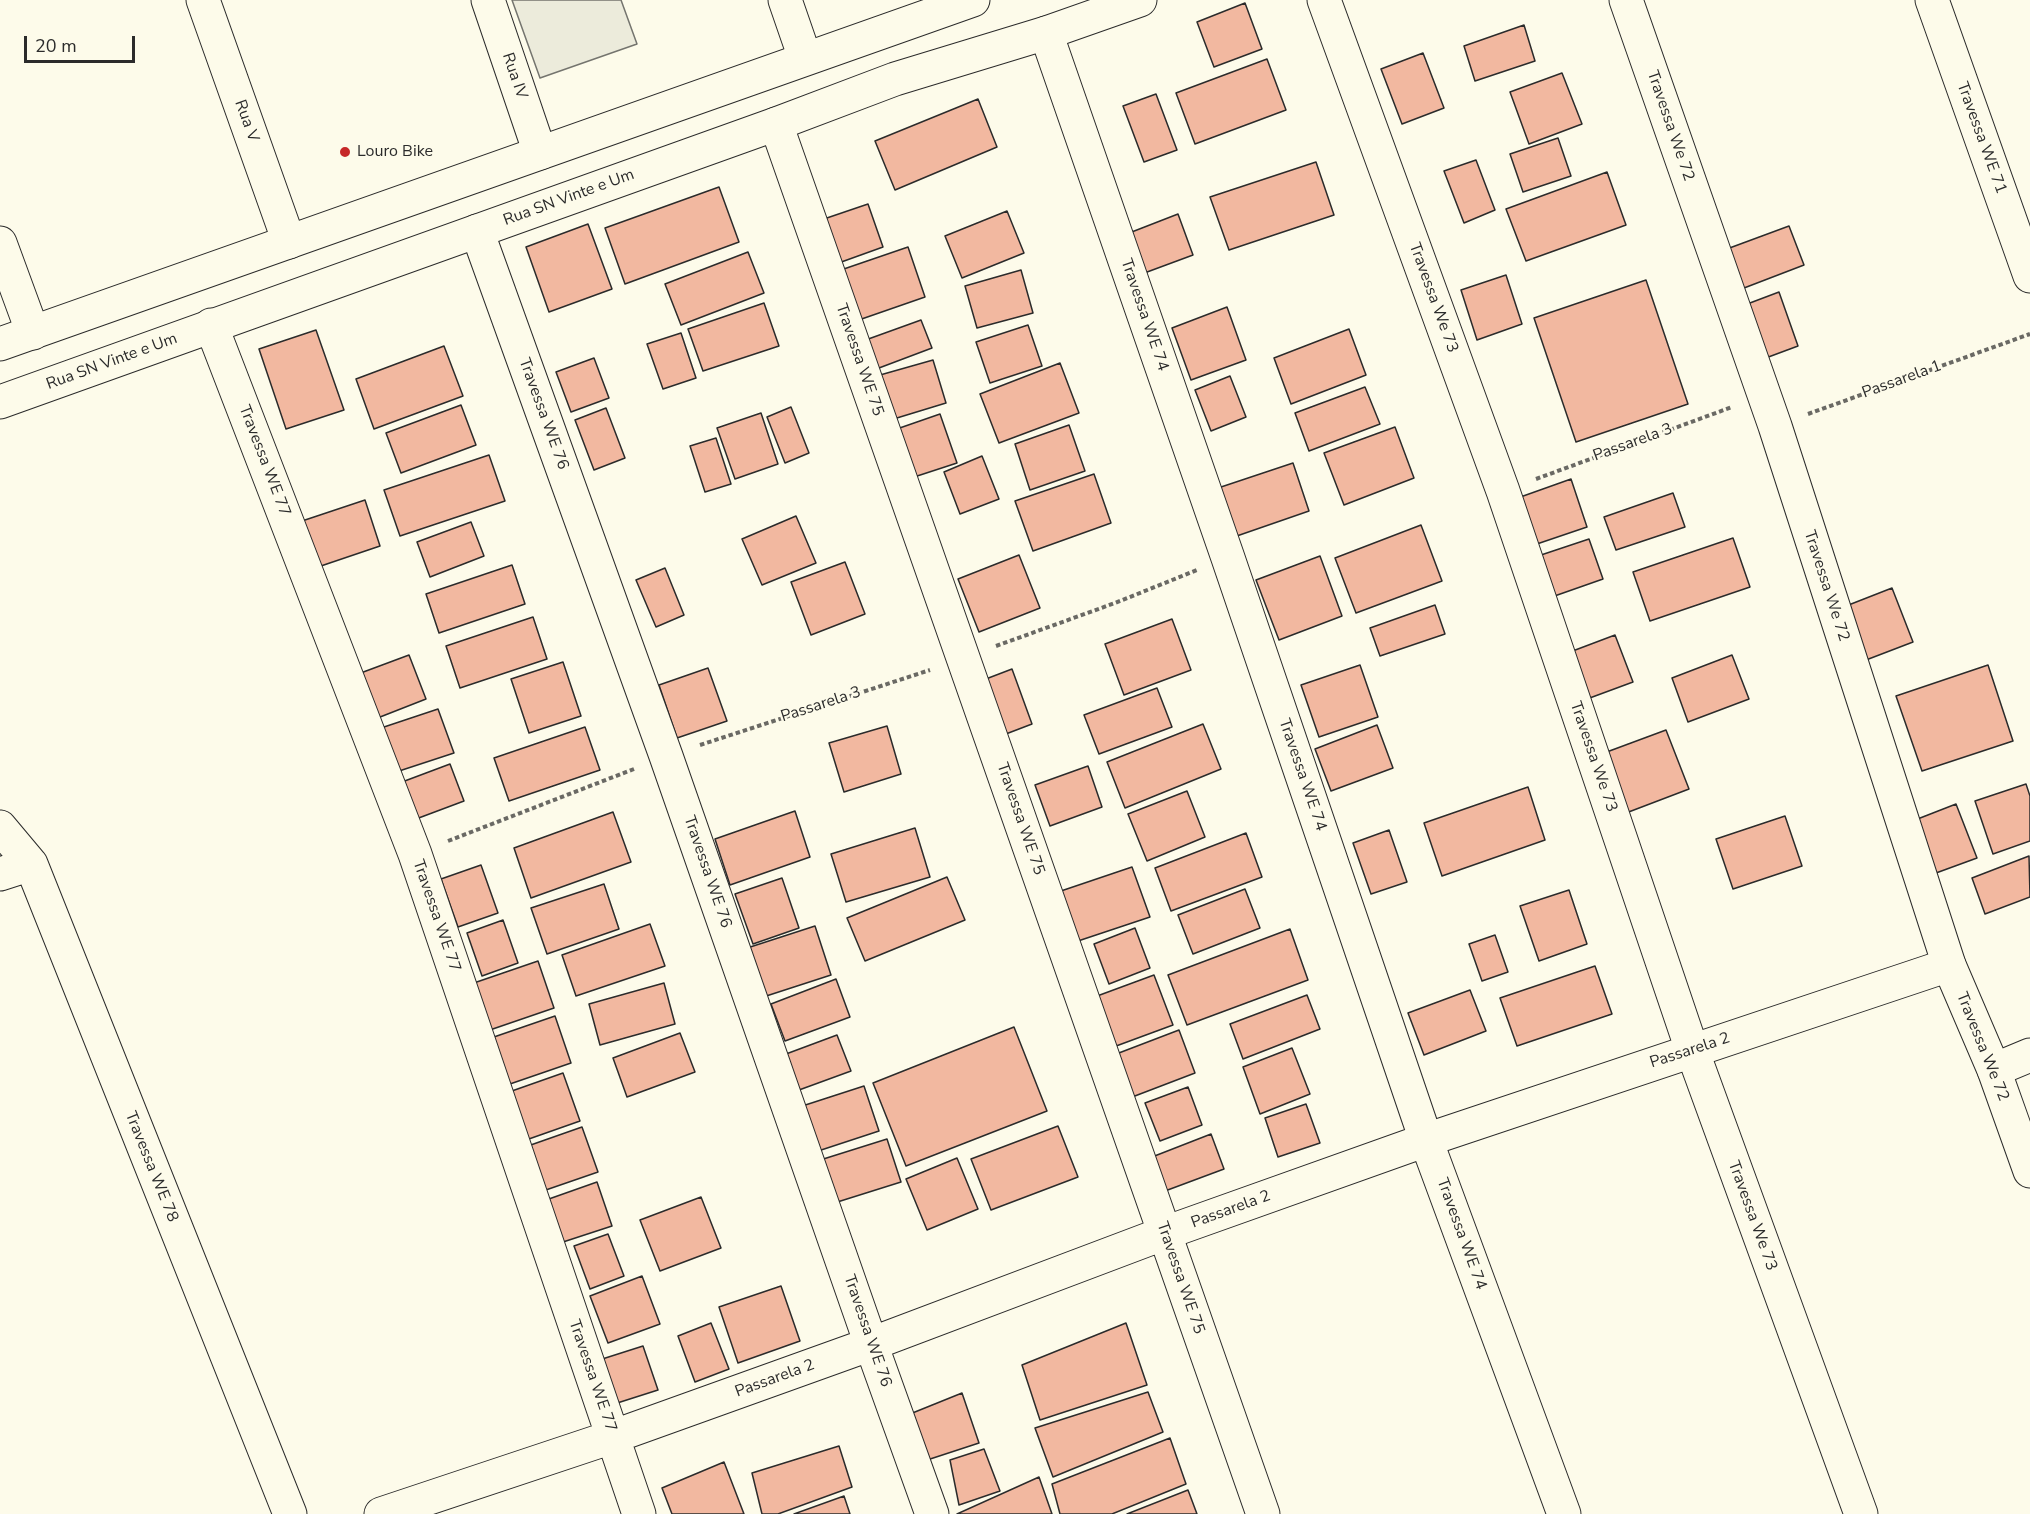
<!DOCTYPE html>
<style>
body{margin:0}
#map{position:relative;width:2030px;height:1514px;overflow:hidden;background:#fdfbea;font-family:"Nunito Sans",sans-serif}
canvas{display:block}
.scale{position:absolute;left:24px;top:36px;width:111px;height:27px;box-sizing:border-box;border:3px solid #2b2b2b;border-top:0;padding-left:8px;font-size:18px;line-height:21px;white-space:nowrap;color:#2b2b2b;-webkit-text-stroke:4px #fdfbea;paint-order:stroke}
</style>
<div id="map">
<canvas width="2030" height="1514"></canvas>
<div class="scale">20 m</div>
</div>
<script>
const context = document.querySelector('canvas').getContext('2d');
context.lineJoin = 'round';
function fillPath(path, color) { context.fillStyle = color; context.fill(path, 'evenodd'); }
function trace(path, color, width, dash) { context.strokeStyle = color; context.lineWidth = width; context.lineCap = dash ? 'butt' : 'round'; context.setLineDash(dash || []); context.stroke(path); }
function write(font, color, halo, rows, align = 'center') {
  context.font = font + ' "Nunito Sans",sans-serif'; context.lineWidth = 4.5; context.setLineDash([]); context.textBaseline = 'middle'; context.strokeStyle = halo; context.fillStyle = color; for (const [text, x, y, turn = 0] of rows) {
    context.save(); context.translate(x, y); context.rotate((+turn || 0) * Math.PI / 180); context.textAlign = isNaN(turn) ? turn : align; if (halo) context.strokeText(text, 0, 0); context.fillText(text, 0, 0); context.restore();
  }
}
const green = new Path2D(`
 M512,0H621L637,44L540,78Z`);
fillPath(green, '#ecebdb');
trace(green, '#74746e', 1.5);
const building = new Path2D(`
 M1245,3L1262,49L1214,67L1197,22Z
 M1524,25L1535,61L1475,81L1464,46Z
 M1423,53L1444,108L1402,124L1381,69Z
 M1267,59L1286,110L1195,144L1176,93Z
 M1562,73L1582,124L1529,144L1510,92Z
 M1156,94L1177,150L1144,162L1123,106Z
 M978,99L997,147L895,190L875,141Z
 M1558,138L1571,176L1523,192L1510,154Z
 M1476,160L1495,210L1464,223L1444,171Z
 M1316,162L1334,215L1229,250L1210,197Z
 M1607,172L1626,225L1526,261L1506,209Z
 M719,187L739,242L625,284L605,228Z
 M868,204L883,247L833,265L818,221Z
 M1007,211L1024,253L962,278L945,236Z
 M1178,214L1193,255L1139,275L1124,235Z
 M588,224L612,289L549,312L526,247Z
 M1789,226L1804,265L1731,293L1716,253Z
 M908,247L925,297L853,322L835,272Z
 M748,252L764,293L681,325L665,284Z
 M1021,270L1033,313L977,328L965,286Z
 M1506,275L1522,324L1477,340L1461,290Z
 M1646,280L1688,404L1576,442L1534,318Z
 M1779,292L1798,346L1755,362L1734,309Z
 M764,303L779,346L703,371L688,329Z
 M1227,307L1246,360L1191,380L1172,328Z
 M921,320L932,348L871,371L860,342Z
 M1028,325L1042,366L990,383L976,342Z
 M1349,329L1366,375L1291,404L1274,358Z
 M316,330L344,410L286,429L259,349Z
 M681,333L696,378L663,389L647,344Z
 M444,346L463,396L374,429L356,379Z
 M594,358L609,398L571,412L556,372Z
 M933,360L946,403L887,421L873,377Z
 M1060,363L1079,413L999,443L980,394Z
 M1230,376L1246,417L1211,431L1195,390Z
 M1365,387L1380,424L1309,451L1295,413Z
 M461,405L476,445L401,473L386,433Z
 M791,407L809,453L785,463L767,417Z
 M606,408L625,458L594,470L575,420Z
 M761,413L778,464L735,479L717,428Z
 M940,414L957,463L908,479L891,431Z
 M1069,425L1085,471L1030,490L1015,444Z
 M1395,427L1414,478L1344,505L1324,453Z
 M716,438L731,484L705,492L690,446Z
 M489,455L505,501L400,536L384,490Z
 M982,456L999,499L960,514L944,472Z
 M1293,463L1309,511L1231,538L1215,489Z
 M1094,474L1111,523L1033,551L1015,501Z
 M1571,479L1587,527L1528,547L1512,500Z
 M1673,493L1685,527L1616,550L1604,517Z
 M365,500L380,546L312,569L296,523Z
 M796,516L816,563L762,585L742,539Z
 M471,522L484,556L430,577L417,542Z
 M1421,525L1442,581L1356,613L1335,558Z
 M1733,538L1750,587L1650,621L1633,572Z
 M1589,539L1603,579L1546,599L1532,558Z
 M1019,555L1040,608L979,632L958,579Z
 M1320,556L1342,616L1279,640L1256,580Z
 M845,562L865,614L811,635L791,582Z
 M512,565L525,604L439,633L426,594Z
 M665,568L684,615L656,627L636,580Z
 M1892,588L1913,642L1866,660L1846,606Z
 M1435,605L1445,634L1380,656L1370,628Z
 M533,617L547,659L460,688L446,646Z
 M1172,619L1191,670L1124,695L1105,644Z
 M1615,635L1633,682L1587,699L1570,652Z
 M409,655L426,699L375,719L358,674Z
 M1732,655L1749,699L1688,722L1672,678Z
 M563,662L581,716L529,733L511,679Z
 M1360,665L1378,717L1319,737L1301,685Z
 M1988,665L2013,741L1922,771L1896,696Z
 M708,668L727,721L677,738L659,685Z
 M1012,669L1032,724L998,737L978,682Z
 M1157,688L1172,727L1099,754L1084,715Z
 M438,709L454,753L393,773L378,729Z
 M1203,724L1221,769L1125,808L1107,762Z
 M1377,725L1393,768L1331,791L1315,749Z
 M887,726L901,774L844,792L829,743Z
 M585,727L600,770L509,801L494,758Z
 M1666,730L1689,789L1626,813L1604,753Z
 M450,764L464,801L416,819L402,782Z
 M1088,766L1102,807L1050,826L1035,785Z
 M2026,784L2030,796V841L1993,854L1975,801Z
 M1528,787L1545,840L1442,876L1424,823Z
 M1187,791L1205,837L1147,861L1128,814Z
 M1956,804L1977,858L1936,873L1915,820Z
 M795,811L810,857L730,885L715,839Z
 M613,812L631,862L531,898L514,848Z
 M1785,816L1802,866L1733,889L1716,839Z
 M915,828L930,877L846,902L831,854Z
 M1389,830L1407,882L1371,894L1353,843Z
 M1246,833L1262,877L1171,911L1155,868Z
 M2029,856L2030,897L1985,914L1972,878Z
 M481,865L498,913L458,927L441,879Z
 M1132,867L1150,917L1072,943L1055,893Z
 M947,877L965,920L865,961L847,918Z
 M782,878L799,928L753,944L735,894Z
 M604,884L619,929L547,954L531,908Z
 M1245,889L1260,928L1193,954L1178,915Z
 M1569,890L1587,944L1539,961L1520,906Z
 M503,920L518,963L482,976L467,933Z
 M650,924L665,966L576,996L562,955Z
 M815,926L831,975L757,999L741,950Z
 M1135,928L1150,968L1109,984L1094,944Z
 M1290,929L1308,980L1187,1025L1168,975Z
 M1495,935L1508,972L1482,981L1469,944Z
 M538,961L554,1008L484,1032L468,985Z
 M1595,966L1612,1014L1517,1046L1500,998Z
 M1154,975L1173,1025L1108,1049L1089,999Z
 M836,979L850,1017L785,1041L771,1004Z
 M664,983L675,1024L600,1045L589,1004Z
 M1470,990L1486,1031L1424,1055L1408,1013Z
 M1307,995L1320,1029L1243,1059L1230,1024Z
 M555,1016L571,1063L507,1085L491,1038Z
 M1014,1027L1047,1111L906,1166L873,1083Z
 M1179,1030L1195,1073L1127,1099L1111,1056Z
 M680,1033L695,1072L627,1097L613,1058Z
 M837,1035L851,1071L799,1090L786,1054Z
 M1292,1048L1310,1094L1260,1114L1243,1067Z
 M563,1073L580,1121L526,1140L509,1092Z
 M864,1086L879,1131L809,1154L793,1109Z
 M1188,1087L1202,1125L1160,1141L1145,1103Z
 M1306,1104L1320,1143L1278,1157L1265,1118Z
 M1058,1126L1078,1177L991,1210L971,1159Z
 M582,1127L598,1172L540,1192L525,1147Z
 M1211,1134L1224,1169L1165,1191L1152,1157Z
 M887,1139L901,1182L831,1204L817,1161Z
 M957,1158L978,1209L927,1230L906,1179Z
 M597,1182L612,1226L560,1243L546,1200Z
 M701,1197L721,1248L660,1271L640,1220Z
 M608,1234L624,1276L590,1289L574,1246Z
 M642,1276L660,1324L608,1343L590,1296Z
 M781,1286L800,1341L738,1363L719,1307Z
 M711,1323L729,1369L695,1382L678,1336Z
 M1126,1323L1147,1385L1040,1420L1022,1365Z
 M643,1346L658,1390L611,1405L596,1361Z
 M1148,1392L1163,1432L1053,1477L1035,1428Z
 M962,1393L979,1443L921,1462L905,1416Z
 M1170,1438L1186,1484L1112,1514H1060L1052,1484Z
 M839,1446L852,1487L778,1514H762L752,1473Z
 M984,1449L1000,1491L959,1505L950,1460Z
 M724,1462L744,1514H672L662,1488Z
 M1039,1477L1052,1514H957Z
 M1188,1490L1197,1514H1127Z
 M844,1496L850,1514H794Z`);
fillPath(building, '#f2b8a0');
trace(building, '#2b2b2b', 1.5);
const minor = new Path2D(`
 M203,0L289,242
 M488,0L540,153
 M785,0L805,58
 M1324,0L1503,491L1692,1050L1861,1514
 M1932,0L2030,276
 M1046,33L1228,558L1426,1140L1564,1514
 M776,124L1263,1514
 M477,231L666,756L871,1344L932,1514
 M0,243L33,333
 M211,325L415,854L639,1514
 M0,827L31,864L290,1514
 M0,874L31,864
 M1994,1070L2030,1055
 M381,1514L612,1437L871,1344L1165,1233L1426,1140L1949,965`);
const major = new Path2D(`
 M1626,0L1775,426L1949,965L1994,1070L2030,1171
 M0,344L973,0
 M0,402L776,124L895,79L1046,33L1140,0`);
trace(minor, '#2b2b2b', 35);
trace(major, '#2b2b2b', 35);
trace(new Path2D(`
 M1808,414L2030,334
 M1536,479L1732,407
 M996,646L1115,603L1197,570
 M700,745L930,670
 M448,841L634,769`), '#6a6964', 4, [4.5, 3]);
trace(minor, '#fdfbea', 33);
trace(major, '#fdfbea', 33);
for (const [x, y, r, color] of [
 [345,152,6,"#c62828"]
]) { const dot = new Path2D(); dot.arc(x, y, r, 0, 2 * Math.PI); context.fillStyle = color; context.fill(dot); trace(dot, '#fdfbea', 2); }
write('16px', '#2b2b2b', '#fdfbea', [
 ["Rua IV",514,76,71],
 ["Rua V",246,121,70],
 ["Travessa We 72",1670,126,71],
 ["Travessa WE 71",1981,138,70],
 ["Rua SN Vinte e Um",569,198,-20],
 ["Travessa We 73",1433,298,70],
 ["Travessa WE 74",1144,315,71],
 ["Travessa WE 75",859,360,71],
 ["Rua SN Vinte e Um",112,362,-20],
 ["Passarela 1",1902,380,-20],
 ["Travessa WE 76",543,414,70],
 ["Passarela 3",1633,443,-20],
 ["Travessa WE 77",264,461,69],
 ["Travessa We 72",1826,586,72],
 ["Passarela 3",821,705,-18],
 ["Travessa We 73",1593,757,71],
 ["Travessa WE 74",1302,775,71],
 ["Travessa WE 75",1020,819,71],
 ["Travessa WE 76",707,872,71],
 ["Travessa WE 77",436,916,71],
 ["Travessa We 72",1982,1047,68],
 ["Passarela 2",1690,1051,-18],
 ["Travessa WE 78",151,1167,68],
 ["Passarela 2",1231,1210,-20],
 ["Travessa We 73",1752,1216,70],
 ["Travessa WE 74",1461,1234,70],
 ["Travessa WE 75",1180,1278,71],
 ["Travessa WE 76",867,1331,71],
 ["Travessa WE 77",592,1376,71],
 ["Passarela 2",775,1379,-20]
]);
write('16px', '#2b2b2b', '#fdfbea', [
 ["Louro Bike",357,152]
], 'left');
</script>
